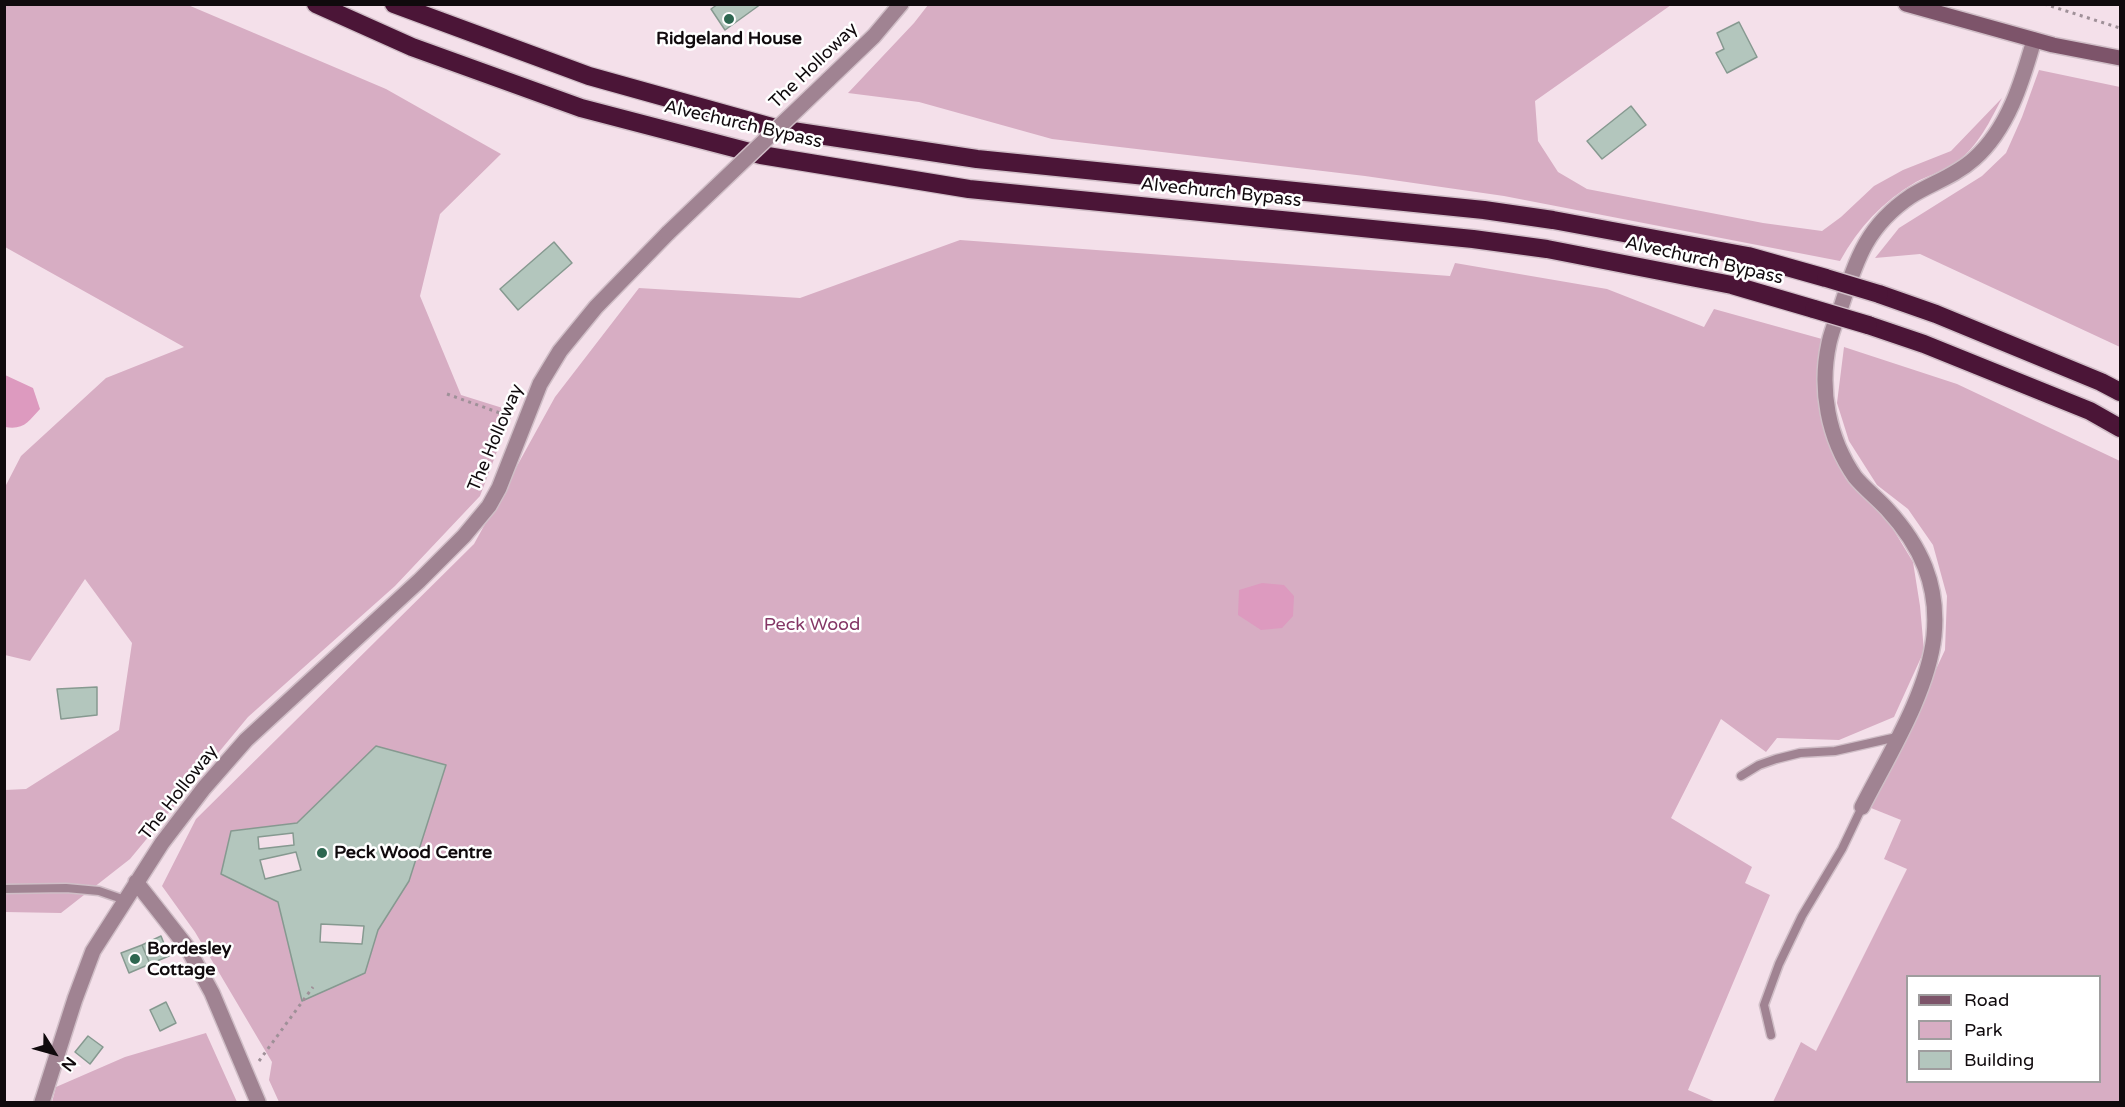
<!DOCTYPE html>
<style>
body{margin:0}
#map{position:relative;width:2125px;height:1107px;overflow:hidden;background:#f4e0ea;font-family:"Varela Round",sans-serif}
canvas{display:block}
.frame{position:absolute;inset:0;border:6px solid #100a0d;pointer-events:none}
.legend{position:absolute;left:1906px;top:975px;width:195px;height:108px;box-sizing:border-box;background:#fff;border:2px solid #9f9d9e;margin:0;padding:8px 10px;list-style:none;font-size:18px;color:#100a0d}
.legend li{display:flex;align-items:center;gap:12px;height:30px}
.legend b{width:30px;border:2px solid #9f9d9e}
.north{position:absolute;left:24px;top:1023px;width:60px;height:60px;-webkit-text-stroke:4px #fff;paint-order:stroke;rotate:127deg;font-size:16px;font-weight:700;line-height:24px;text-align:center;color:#100a0d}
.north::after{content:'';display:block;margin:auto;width:21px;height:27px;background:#100a0d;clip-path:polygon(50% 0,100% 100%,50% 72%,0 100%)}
</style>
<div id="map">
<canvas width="2125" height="1107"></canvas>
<div class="frame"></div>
<ul class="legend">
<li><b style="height:8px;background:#7d546a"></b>Road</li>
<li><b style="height:16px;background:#d7adc3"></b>Park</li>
<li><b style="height:16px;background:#b3c6bd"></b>Building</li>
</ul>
<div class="north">N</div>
</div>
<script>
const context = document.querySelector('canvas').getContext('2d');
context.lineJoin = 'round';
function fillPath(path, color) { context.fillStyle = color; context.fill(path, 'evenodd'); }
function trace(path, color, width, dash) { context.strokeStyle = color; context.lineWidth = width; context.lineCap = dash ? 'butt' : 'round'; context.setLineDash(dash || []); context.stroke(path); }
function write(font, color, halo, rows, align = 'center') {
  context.font = font + ' "Varela Round",sans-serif'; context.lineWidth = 5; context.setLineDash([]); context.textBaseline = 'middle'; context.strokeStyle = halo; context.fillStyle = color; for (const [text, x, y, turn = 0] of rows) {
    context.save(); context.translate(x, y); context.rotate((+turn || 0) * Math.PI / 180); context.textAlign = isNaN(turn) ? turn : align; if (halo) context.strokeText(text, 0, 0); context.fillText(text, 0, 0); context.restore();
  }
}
fillPath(new Path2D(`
 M5,5H188L386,89L501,154L440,214L420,296L461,395L509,410L504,433L480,496L395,586L248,717L130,859L61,913L5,912V790L26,789L119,730L132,643L85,579L30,661L5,655V487L21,456L106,378L184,347L5,247Z
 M928,5H1671L1535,101L1538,141L1558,172L1587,189L1763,223L1822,231L1841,217L1874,186L1903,170L1951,151L2002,98C1990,121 1979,145 1957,162C1945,171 1929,175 1916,182C1883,201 1858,228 1840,261L1504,196L1365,176L1052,139L919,102L848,93L914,23Z
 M2039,70L2120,87V347L1920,254L1875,258L1899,228L1982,176L2006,153L2022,117Z
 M960,240L1450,276L1455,263L1607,289L1704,327L1714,309L1822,339L1818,383L1822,421L1846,479L1887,519L1913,562L1920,606L1924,651L1894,717L1839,740L1777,738L1766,752L1721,719L1671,818L1752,867L1745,883L1770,895L1688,1090L1716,1102H279L269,1080L272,1062L266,1052L195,932L162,886L196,819L474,544L555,397L639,288L800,298ZM376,746L446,765L409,881L378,930L365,973L302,1001L278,902L221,874L231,831L297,823Z
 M1844,347L1957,384L2120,461V1102H1773L1801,1042L1816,1051L1907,869L1884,859L1901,820L1871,808L1945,650L1947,596L1933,545L1908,509L1877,485L1849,441L1837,403ZM1908,976H2100V1082H1908Z
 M206,1033L237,1102H52L56,1087L125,1057Z`), '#d7adc3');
fillPath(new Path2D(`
 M5,375L33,388L40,409C28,422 24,430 5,427Z
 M1262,583L1284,585L1294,596L1293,616L1282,628L1261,630L1238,615L1239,590Z`), '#dd9abf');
const building = new Path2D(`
 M718,4H761L725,30L711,9Z
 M1739,22L1757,57L1727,73L1716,53L1724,49L1717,33Z
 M1631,106L1646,125L1602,159L1587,141Z
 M554,242L572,263L518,310L500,289Z
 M97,687V715L61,719L57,689Z
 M376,746L446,765L409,881L378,930L365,973L302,1001L278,902L221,874L231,831L297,823Z
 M293,833L294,845L259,849L258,837Z
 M296,852L301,870L265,879L260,860Z
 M321,924L364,926L362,944L320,942Z
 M161,936L169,956L150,964L142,945Z
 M142,945L150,964L129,973L121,953Z
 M166,1002L176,1023L160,1031L150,1010Z
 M88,1036L103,1047L90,1064L75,1052Z`);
fillPath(building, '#b3c6bd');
trace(building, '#869990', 1.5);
const lane = new Path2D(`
 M1741,776L1759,765L1776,759L1800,753L1835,751L1897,737
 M4,889L66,888L99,891L125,900
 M1771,1035L1764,1005L1779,964L1802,916L1842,849L1862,807`);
const street = new Path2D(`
 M828,80L874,36L901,4
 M1862,807C1888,756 1928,693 1934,636C1939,585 1921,546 1887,509C1877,498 1864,488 1855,477C1828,438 1819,389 1829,343C1832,329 1838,316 1842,304C1857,257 1868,225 1911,196C1932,183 1955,176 1974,159C2008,129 2022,82 2034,40
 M136,882L187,947L212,993L258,1102
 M42,1102L75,999L93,951L162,843L204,788L246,740L419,581L464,536L489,506L499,488L540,384L560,351L596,307L668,233`);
const secondary = new Path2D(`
 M1906,4L2053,45L2120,58`);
const highway = new Path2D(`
 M316,4L412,47L581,108L761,155L969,189L1473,239L1547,249L1732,285L1814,309
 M394,4L589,76L779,129L977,159L1484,210L1553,220L1748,256L1826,278
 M1879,294L1936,314L2101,382L2120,392
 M1868,325L1924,344L2090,411L2120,428`);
trace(lane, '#d0bec7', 11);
trace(street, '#d0bec7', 18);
trace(secondary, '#d0bec7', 18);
trace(highway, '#d0bec7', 21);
trace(new Path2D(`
 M2044,4L2120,28
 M447,394L511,417
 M259,1061L313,987`), '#9f9098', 3, [3, 4.5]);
trace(lane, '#a08392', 8);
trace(street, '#a08392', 15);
trace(secondary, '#7d546a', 15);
trace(highway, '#4b1537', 18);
const streetBridge = new Path2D(`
 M668,233L828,80`);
const highwayBridge = new Path2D(`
 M1826,278L1879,294
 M1814,309L1868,325`);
trace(streetBridge, '#d0bec7', 18, []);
trace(highwayBridge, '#d0bec7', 21, []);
trace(streetBridge, '#a08392', 15);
trace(highwayBridge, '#4b1537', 18);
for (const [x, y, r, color] of [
 [729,19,6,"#2d6750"],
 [322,853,6,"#2d6750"],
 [135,959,6,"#2d6750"]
]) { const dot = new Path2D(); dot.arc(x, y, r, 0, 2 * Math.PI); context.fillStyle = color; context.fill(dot); trace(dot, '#fff', 2); }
write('bold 18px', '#100a0d', '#fff', [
 ["Ridgeland House",729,39,"center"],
 ["Peck Wood Centre",334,853],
 ["Bordesley",147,949],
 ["Cottage",147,970]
], 'left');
write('18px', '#100a0d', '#fff', [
 ["The Holloway",814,66,-44],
 ["Alvechurch Bypass",743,125,13],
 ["Alvechurch Bypass",1221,193,6],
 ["Alvechurch Bypass",1704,261,13],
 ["The Holloway",496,438,-67],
 ["The Holloway",179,793,-52]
]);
write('18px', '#843665', '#fff', [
 ["Peck Wood",812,625]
]);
</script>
